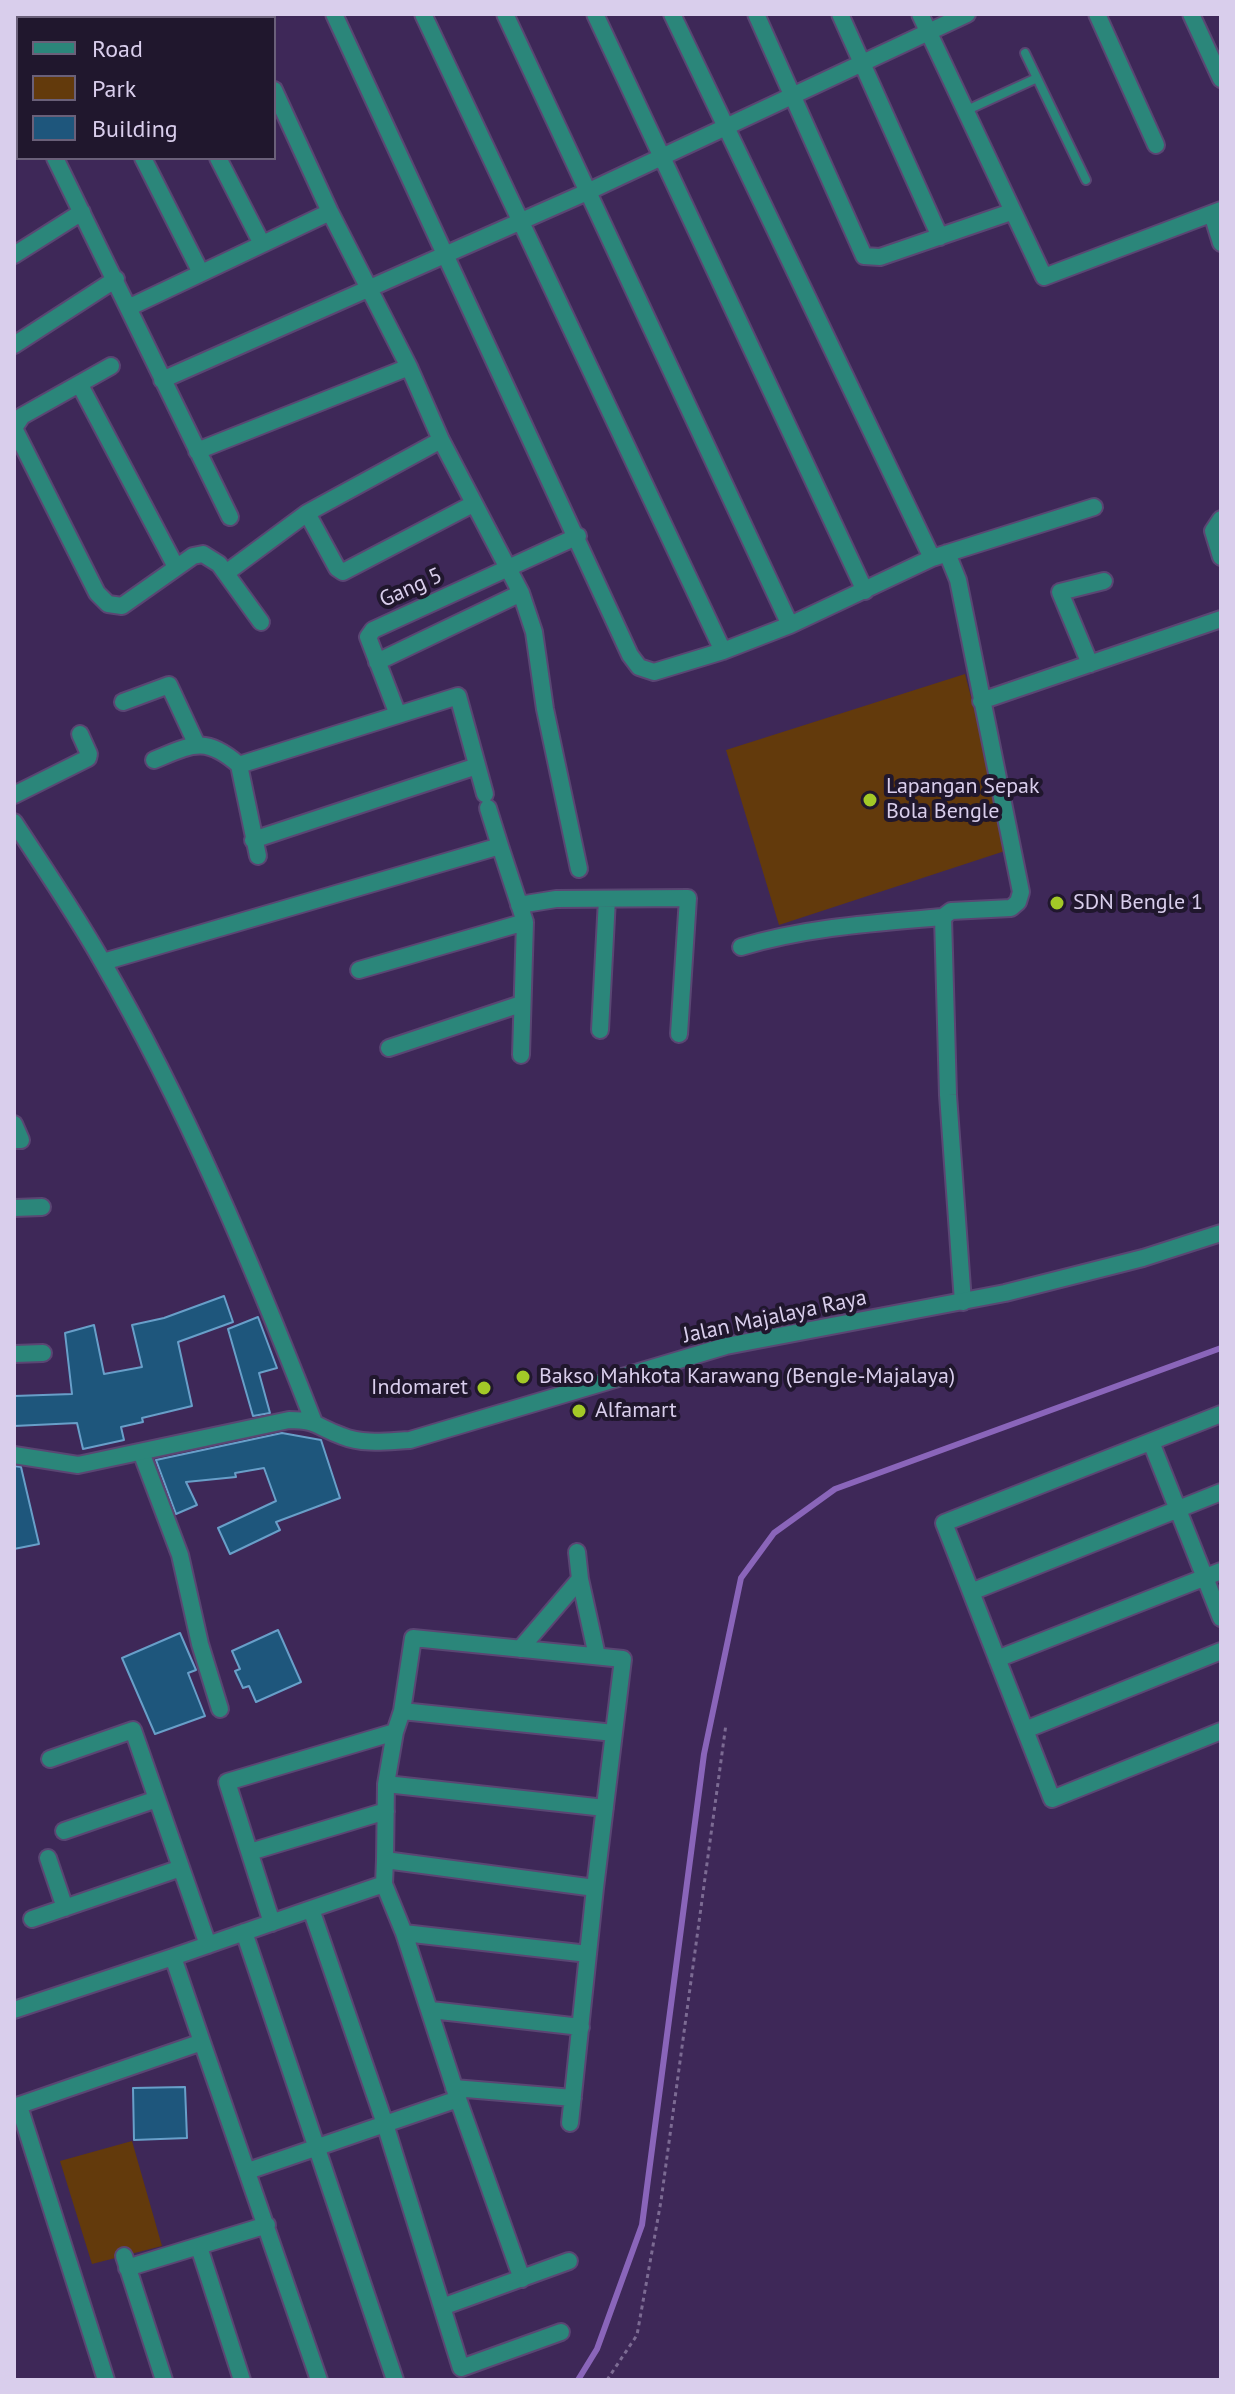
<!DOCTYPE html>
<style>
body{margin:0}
#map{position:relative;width:1235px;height:2394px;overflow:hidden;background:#3e2858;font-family:"PT Sans",sans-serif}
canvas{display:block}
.frame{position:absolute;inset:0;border:16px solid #d9ceec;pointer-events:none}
.legend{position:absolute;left:16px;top:16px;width:260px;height:144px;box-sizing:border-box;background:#20172d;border:2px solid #6a6079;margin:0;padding:10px 14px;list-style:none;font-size:24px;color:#d9ceec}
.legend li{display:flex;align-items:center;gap:16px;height:40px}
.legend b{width:40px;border:2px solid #6a6079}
</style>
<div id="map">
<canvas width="1235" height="2394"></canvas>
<div class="frame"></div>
<ul class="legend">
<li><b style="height:10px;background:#2b867a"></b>Road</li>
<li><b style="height:22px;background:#633a0c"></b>Park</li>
<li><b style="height:22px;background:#1e567c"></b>Building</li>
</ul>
</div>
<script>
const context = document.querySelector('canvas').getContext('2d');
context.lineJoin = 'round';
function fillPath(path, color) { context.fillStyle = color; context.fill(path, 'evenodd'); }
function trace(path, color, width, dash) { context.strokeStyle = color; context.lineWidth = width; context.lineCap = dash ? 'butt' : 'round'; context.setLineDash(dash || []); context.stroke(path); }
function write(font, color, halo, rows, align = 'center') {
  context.font = font + ' "PT Sans",sans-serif'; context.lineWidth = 8; context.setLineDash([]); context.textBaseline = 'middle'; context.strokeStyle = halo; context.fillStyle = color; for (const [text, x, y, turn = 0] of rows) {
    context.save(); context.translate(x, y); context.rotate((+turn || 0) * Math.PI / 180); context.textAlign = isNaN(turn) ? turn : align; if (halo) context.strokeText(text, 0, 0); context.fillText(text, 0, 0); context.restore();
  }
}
fillPath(new Path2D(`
 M965,674L1011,849L779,925L726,750Z
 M132,2141L162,2246L92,2264L60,2161Z`), '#633a0c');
trace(new Path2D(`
 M578,2380L597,2349L642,2225L704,1754L741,1578L774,1533L835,1489L1221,1348`), '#8a65ba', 6);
const building = new Path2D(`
 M224,1296L233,1322L178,1342L192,1406L142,1418L143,1422L121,1427L124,1440L83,1449L77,1423L14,1426V1396L72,1394L65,1333L94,1325L104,1374L142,1367L132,1325L164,1318Z
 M258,1317L277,1368L259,1373L270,1413L253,1416L228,1329Z
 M282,1433L321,1440L340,1498L276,1522L280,1530L230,1554L218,1528L276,1501L264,1468L235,1473L236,1477L186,1482L197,1505L176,1514L156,1460Z
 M14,1466L21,1467L39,1544L14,1549Z
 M278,1630L301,1682L256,1702L249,1686L243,1688L235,1671L240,1669L232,1651Z
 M180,1633L196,1670L188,1673L205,1716L155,1734L122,1658Z
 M185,2087L187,2138L134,2140L133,2088Z`);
fillPath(building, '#1e567c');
trace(building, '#689fc9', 2);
const service = new Path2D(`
 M1025,53L1037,78
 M965,111L1037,78L1086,180`);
const minor = new Path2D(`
 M70,14L72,18
 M145,14L147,18
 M239,14L241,18
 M334,14L630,655L639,667L654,672L723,651L790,625L932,558L1094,507
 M423,14L723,651
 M505,14L790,625
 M595,14L865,591
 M672,14L932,558
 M756,14L864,256L880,257L1011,212
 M840,14L940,237
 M920,14L1044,277L1221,210
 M1097,14L1156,145
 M1191,14L1221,79
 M14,77L18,85
 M274,90L330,212L409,367L441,440L521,593L534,632L545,709L579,869
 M55,158L230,517
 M143,158L200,271
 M218,158L261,242
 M1212,214L1221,243
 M14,255L82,212
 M130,307L330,212
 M14,345L116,279
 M111,366L22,416L14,428L97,593L108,604L122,606L193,556L203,554L219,564L261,622
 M162,380L587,192L967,14
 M80,385L176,567
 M441,440L307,513L337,568L343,572L473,504
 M197,451L409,367
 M1221,519L1213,531L1221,557
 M947,553L958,580L1021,892L1018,902L1011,908L951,911L943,917L948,1095L963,1302
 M226,573L307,513
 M377,662L521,593
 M1090,664L1060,592L1104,581
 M981,701L1221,619
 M123,702L169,685L196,743
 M398,715L368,637L373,630L578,536
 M154,760C191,745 205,735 239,765L258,856
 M239,765L458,696L485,794
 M14,795L88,758L89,754L80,734
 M488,808L500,846
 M253,840L477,766
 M519,905L556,899L688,898L679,1034
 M741,947C808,927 875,923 943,917
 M103,962L500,846L525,922L359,970
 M600,1030L607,899
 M389,1048L521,1004
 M521,1055L525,922
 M14,1124L21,1140H14
 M14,1208L42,1207
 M14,1354L43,1353
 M1151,1442L1221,1618
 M141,1452L180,1555L200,1644L220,1709
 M577,1552L580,1579
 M971,1592L1221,1492
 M520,1649L580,1579L597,1656
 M1221,1651L1025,1730L1052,1799L1221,1731
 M997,1659L1221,1571
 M402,1711L614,1733
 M1025,1730L944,1523L1221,1414
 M395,1732L402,1711L413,1638L623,1659L595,1888
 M50,1759L133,1730L208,1945
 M386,1784L605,1808
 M64,1831L157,1799
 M250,1852L386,1811
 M48,1858L65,1908
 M384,1884L404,1933L458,2099L385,2124L461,2368L561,2332
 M311,1909L384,1884L385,1860L595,1888L570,2123
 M32,1919L181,1868
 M272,1923L227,1782L395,1732L386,1784L385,1860
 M244,1932L395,2380
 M404,1933L588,1954
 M14,2010L173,1957
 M431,2010L581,2027
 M202,2042L173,1957L311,1909L385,2124L248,2171
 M454,2088L573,2098
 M458,2099L522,2279
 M19,2106L106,2380
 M14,2107L202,2042L319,2380
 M199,2247L242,2380
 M124,2256L164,2380
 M127,2268L267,2225
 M442,2307L569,2261`);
const tertiary = new Path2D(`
 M14,822C44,868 75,913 102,961C186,1106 252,1264 313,1420
 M14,1455L78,1465L289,1420C317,1420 317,1427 342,1436C364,1445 388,1441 410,1440L726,1346L1005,1293L1143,1258L1221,1233`);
trace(service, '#5a4673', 12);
trace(minor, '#5a4673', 20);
trace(tertiary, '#5a4673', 20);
trace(new Path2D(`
 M607,2380L637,2335L661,2201L726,1724`), '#7c6b93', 3, [4, 4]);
trace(service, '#2b867a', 8);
trace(minor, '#2b867a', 16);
trace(tertiary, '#2b867a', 16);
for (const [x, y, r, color] of [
 [870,800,8,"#a3c927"],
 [1057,903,8,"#a3c927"],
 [523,1377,8,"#a3c927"],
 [484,1388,8,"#a3c927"],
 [579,1411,8,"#a3c927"]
]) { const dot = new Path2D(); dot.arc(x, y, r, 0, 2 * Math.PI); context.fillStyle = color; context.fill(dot); trace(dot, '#20172d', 3); }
write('22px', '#d9ceec', '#20172d', [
 ["Gang 5",411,588,-24],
 ["Jalan Majalaya Raya",775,1317,-12]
]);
write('22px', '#d9ceec', '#20172d', [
 ["Lapangan Sepak",886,787],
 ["Bola Bengle",886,812],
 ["SDN Bengle 1",1073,903],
 ["Bakso Mahkota Karawang (Bengle-Majalaya)",539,1377],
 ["Indomaret",468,1388,"right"],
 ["Alfamart",595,1411]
], 'left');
</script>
